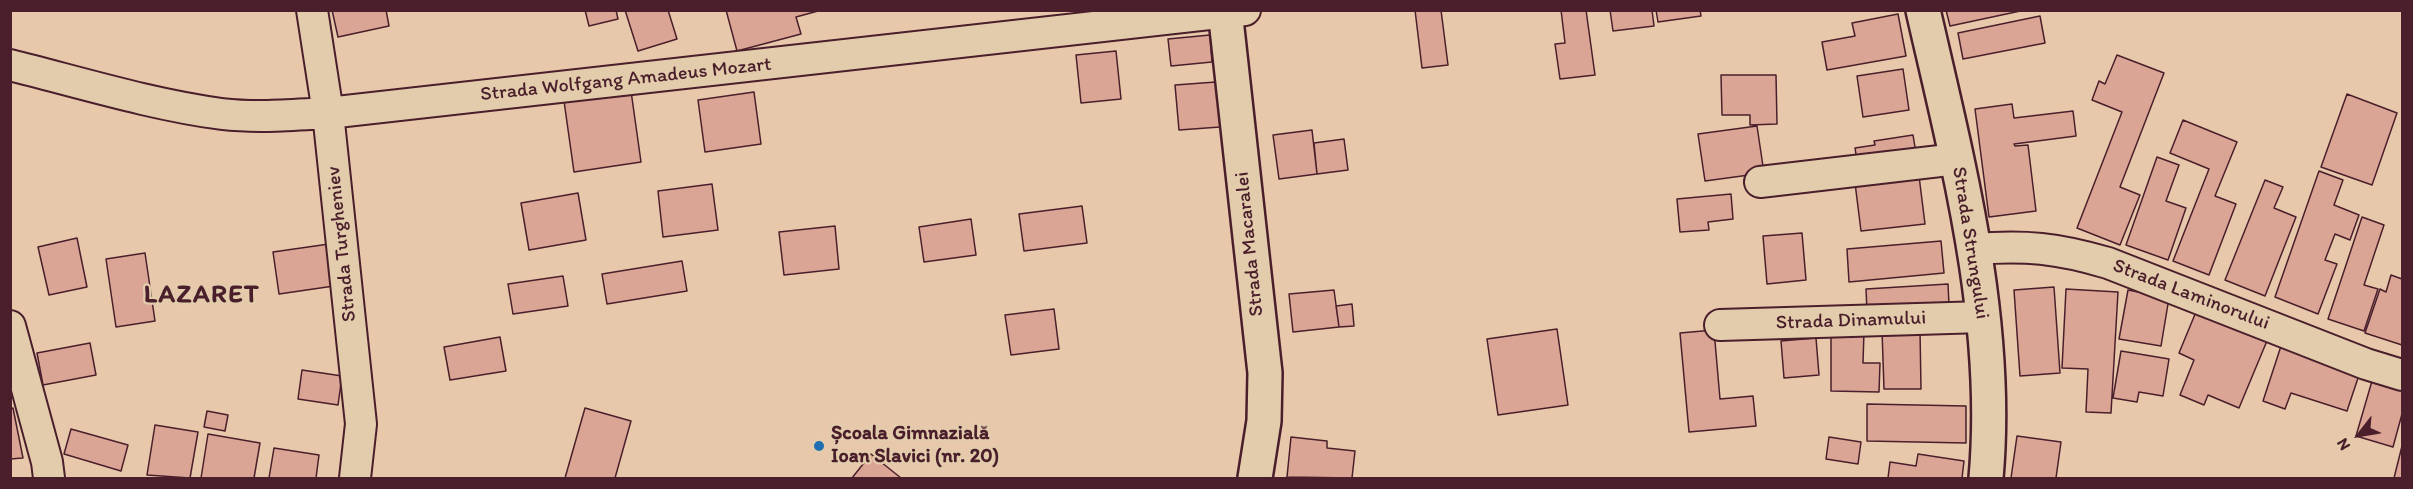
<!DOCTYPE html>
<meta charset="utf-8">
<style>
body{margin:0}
#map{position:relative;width:2413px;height:489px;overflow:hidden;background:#e8c8ab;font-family:Itim,sans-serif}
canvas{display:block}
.frame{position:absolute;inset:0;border:12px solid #4a1f2b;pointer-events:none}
.north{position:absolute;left:2329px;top:405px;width:60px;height:60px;-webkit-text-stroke:4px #e2ccac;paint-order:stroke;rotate:239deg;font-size:16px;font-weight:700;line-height:24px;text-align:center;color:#4a1f2b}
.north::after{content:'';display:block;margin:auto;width:21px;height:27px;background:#4a1f2b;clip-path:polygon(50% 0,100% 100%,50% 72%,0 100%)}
</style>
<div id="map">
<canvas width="2413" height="489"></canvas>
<div class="frame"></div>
<div class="north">N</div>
</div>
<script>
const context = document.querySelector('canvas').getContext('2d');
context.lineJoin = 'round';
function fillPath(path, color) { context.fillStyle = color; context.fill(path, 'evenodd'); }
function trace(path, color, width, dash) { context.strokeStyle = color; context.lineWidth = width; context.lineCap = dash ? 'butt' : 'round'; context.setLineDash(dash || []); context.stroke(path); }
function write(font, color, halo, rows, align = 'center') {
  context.font = font + ' Itim,sans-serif'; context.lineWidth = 4.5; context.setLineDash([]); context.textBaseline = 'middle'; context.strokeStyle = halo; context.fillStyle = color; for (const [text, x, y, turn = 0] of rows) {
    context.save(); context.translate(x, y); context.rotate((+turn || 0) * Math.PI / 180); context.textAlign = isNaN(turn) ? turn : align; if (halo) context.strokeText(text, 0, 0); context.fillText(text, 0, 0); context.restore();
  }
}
const building = new Path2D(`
 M332,10H386L389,26L338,37Z
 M585,10H616L618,19L589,26Z
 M625,10H668L677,39L638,51Z
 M726,10H818V11L796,17L801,34L737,51Z
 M1415,10H1441L1448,65L1422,68Z
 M1561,10H1586L1595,75L1560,79L1555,44L1565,43Z
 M1610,10H1652L1654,26L1613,31Z
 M1656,10H1700L1701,16L1658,22Z
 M1946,10H2025L1950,26Z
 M1898,14L1906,56L1827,70L1822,42L1855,36L1852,23Z
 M2040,16L2045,43L1963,59L1958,33Z
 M1210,35L1212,62L1171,66L1168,39Z
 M1116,51L1121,99L1081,103L1076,55Z
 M2117,55L2164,73L2120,187L2140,195L2120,245L2077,228L2122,112L2092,100L2099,81L2105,84Z
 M1903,69L1909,110L1863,117L1857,76Z
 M1721,75H1776L1777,124L1750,125V115H1722Z
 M1216,82L1220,127L1179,130L1175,85Z
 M631,91L641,162L574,172L564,101Z
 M754,92L761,144L705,152L698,100Z
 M2347,94L2397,113L2372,185L2321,167Z
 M2012,104L2014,118L2073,111L2076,136L2014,144L2015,146L2028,145L2036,211L1989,217L1975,109Z
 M2183,120L2237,142L2215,196L2236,204L2209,275L2173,261L2209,169L2170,153Z
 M1757,126L1764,173L1705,181L1698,134Z
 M1312,130L1317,174L1279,179L1273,135Z
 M1913,135L1917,159L1858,167L1855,148L1875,145L1874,141Z
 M1344,139L1348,170L1317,174L1314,143Z
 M2157,157L2179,165L2166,201L2186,208L2168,260L2126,245Z
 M2319,171L2343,180L2334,205L2359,215L2350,240L2335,234L2325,260L2337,264L2318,314L2275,297Z
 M1919,176L1925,224L1861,231L1855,183Z
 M2265,180L2283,187L2274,208L2296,217L2265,296L2225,280Z
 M712,184L718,230L663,237L658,191Z
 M578,193L586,240L529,250L521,203Z
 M1731,194L1733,219L1708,222L1709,230L1680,232L1677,199Z
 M1082,206L1087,243L1024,251L1019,214Z
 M2362,217L2384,225L2364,285L2378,289L2364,331L2328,319Z
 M971,219L976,255L924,262L919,227Z
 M835,226L839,269L784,275L779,232Z
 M1802,233L1806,280L1767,284L1763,236Z
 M77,238L87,287L49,295L38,247Z
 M1941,241L1944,273L1849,282L1847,249Z
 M329,244L334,286L279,294L273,252Z
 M145,253L155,321L116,327L106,259Z
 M682,261L687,291L607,304L602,274Z
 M2391,275L2402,279V345L2365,333L2380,289L2386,292Z
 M563,276L568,306L513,314L508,284Z
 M1948,284L1949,305L1867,311L1866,289Z
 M2054,287L2060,373L2020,376L2014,290Z
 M2066,289L2118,292L2111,413L2086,412L2088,369L2062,368Z
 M1334,290L1339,327L1293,332L1289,294Z
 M2128,290L2169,298L2161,346L2119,339Z
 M1352,304L1354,326L1339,327L1336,306Z
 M2198,307L2269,336L2239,408L2208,395L2204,405L2180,395L2194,360L2179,353Z
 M1054,309L1059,349L1011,355L1005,315Z
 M1557,329L1568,405L1498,415L1487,339Z
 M1714,330L1720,399L1753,396L1756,426L1689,432L1680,333Z
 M1882,330H1920L1921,389H1884Z
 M1831,331H1864L1863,363H1880L1879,392L1831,391Z
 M500,337L506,371L450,380L444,347Z
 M1816,338L1819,375L1784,378L1781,341Z
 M2283,340L2362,366L2347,411L2291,393L2285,409L2263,401Z
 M90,343L96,375L43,385L37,353Z
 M2121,351L2169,359L2163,396L2139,392L2137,402L2113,398Z
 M302,370L342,376L338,405L298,399Z
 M2374,374L2402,382V414L2393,447L2356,436Z
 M1867,404L1966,406V443L1867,441Z
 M13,408L23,458L10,459V409Z
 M585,408L631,421L615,478H565Z
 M207,411L228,415L225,431L204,427Z
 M155,425L198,432L190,478L147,475Z
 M71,429L128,445L121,471L64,454Z
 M208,434L260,443L254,478H201Z
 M2017,436L2061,442L2056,478H2011Z
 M1291,437L1327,441V448L1355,451L1352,478L1287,477Z
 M1829,437L1861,442L1858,464L1826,459Z
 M2402,446V478H2394Z
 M274,448L319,455L316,478H269Z
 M871,454L901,478H852Z
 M1918,454L1964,461L1962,478H1888L1890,462L1916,466Z`);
fillPath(building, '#daa595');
trace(building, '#4a1f2b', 1.5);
const minor = new Path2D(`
 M312,10L328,113L361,424L355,478
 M10,65C78,82 153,105 222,114C257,118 292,115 328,113L1245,10
 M1760,182L1957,159
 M1973,249C2026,245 2057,248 2108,263L2366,364L2402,375
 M1720,325L1983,317
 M10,326L47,462L49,478`);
const tertiary = new Path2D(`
 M1225,10L1265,373L1264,421L1255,478
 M1923,10C1958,163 2000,321 1986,478`);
trace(minor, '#4a1f2b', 34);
trace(tertiary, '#4a1f2b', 38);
trace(minor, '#e2ccac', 30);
trace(tertiary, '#e2ccac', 33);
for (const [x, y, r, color] of [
 [819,446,6,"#1f6fb2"]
]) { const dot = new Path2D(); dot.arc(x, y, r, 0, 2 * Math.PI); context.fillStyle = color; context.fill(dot); trace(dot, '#e2ccac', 2); }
write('20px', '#4a1f2b', '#e2ccac', [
 ["Strada Wolfgang Amadeus Mozart",626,80,-6],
 ["Strada Strungului",1970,243,81],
 ["Strada Turgheniev",342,244,-96],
 ["Strada Macaralei",1250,244,-96],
 ["Strada Laminorului",2191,295,21],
 ["Strada Dinamului",1851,321,-2]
]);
write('bold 20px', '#4a1f2b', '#e2ccac', [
 ["Școala Gimnazială",831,434],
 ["Ioan Slavici (nr. 20)",831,457]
], 'left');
context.letterSpacing = '1.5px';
write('bold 26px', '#4a1f2b', '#e2ccac', [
 ["LAZARET",202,295]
]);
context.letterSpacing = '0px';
</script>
